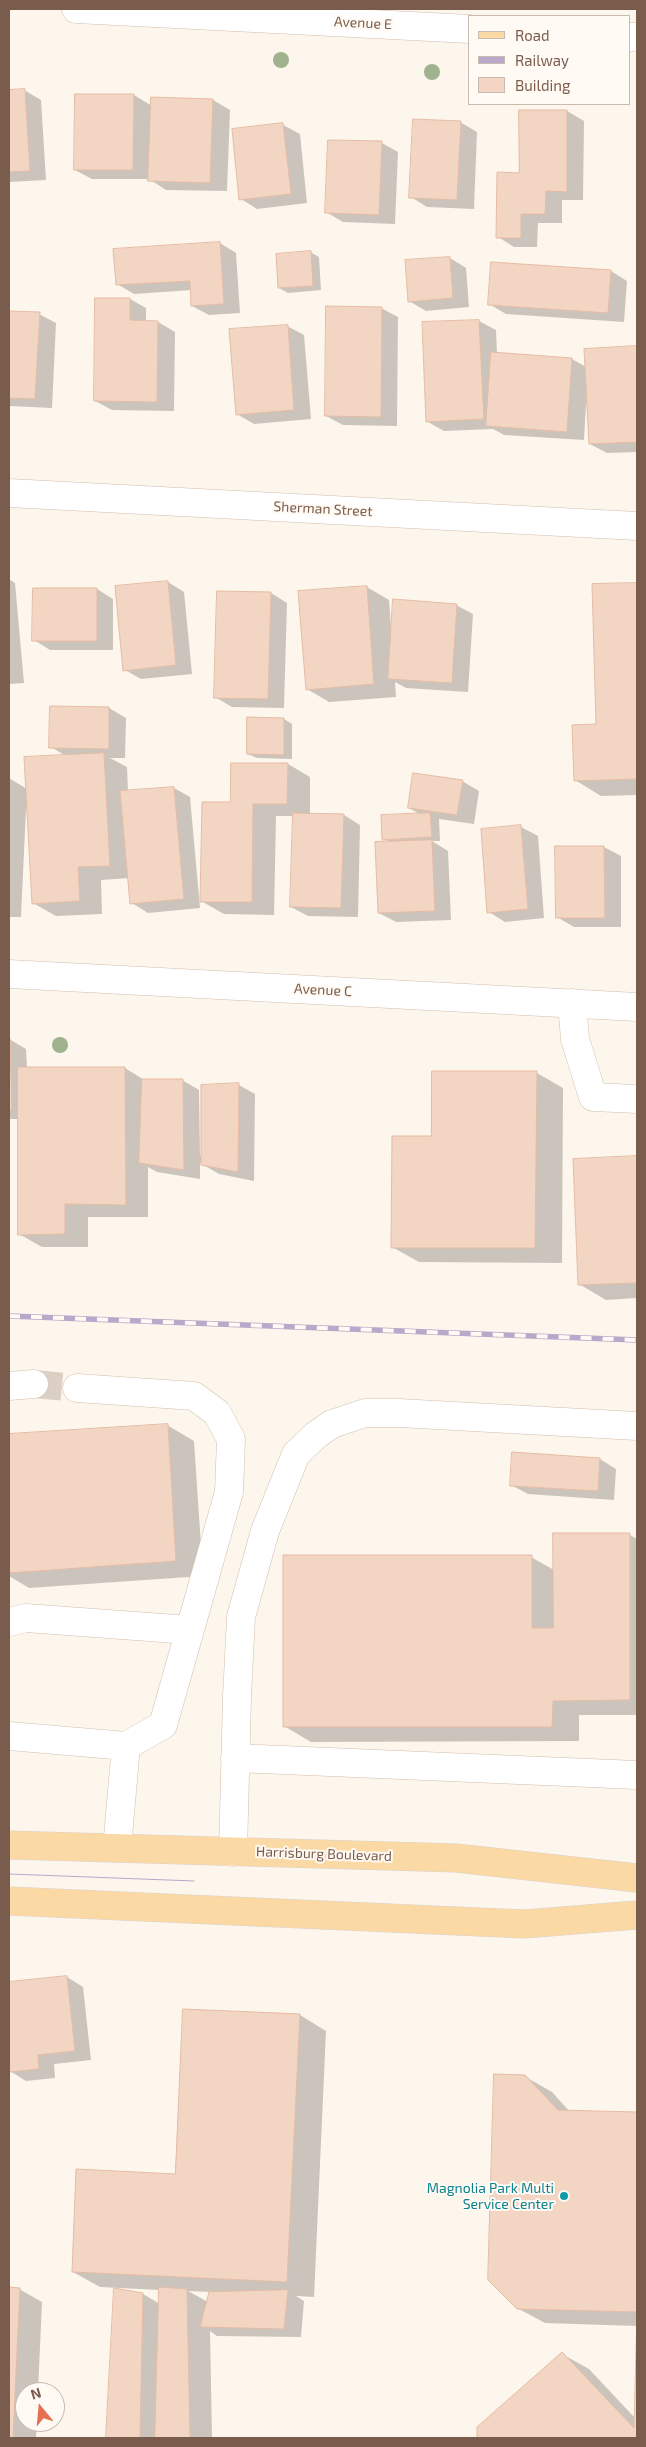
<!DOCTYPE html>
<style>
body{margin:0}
#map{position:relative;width:646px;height:2447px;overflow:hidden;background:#fdf6ec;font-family:"Exo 2",sans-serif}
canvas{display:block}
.frame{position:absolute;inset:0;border:10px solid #7a5c4d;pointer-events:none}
.legend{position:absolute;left:468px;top:15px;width:162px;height:90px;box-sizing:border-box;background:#fffaf3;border:1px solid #cabbb1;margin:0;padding:6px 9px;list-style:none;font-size:15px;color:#7a5c4d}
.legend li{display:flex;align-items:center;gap:10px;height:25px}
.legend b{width:25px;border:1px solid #cabbb1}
.north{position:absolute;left:15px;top:2382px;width:50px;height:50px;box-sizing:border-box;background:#fffaf3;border:1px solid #cabbb1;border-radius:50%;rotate:343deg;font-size:14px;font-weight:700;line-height:20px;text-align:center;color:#7a5c4d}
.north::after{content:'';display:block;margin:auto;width:18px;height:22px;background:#e76f51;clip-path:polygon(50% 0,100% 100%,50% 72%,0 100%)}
</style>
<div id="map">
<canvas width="646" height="2447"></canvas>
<div class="frame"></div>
<ul class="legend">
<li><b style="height:6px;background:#fbd9a5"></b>Road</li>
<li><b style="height:6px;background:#b9a8c9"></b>Railway</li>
<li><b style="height:14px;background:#f3d5c3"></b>Building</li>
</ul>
<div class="north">N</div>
</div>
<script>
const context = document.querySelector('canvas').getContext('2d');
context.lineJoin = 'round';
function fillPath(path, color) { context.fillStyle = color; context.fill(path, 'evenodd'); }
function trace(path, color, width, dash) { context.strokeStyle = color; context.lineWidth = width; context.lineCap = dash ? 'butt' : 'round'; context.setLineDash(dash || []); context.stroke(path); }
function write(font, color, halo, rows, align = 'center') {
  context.font = font + ' "Exo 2",sans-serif'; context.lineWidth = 4; context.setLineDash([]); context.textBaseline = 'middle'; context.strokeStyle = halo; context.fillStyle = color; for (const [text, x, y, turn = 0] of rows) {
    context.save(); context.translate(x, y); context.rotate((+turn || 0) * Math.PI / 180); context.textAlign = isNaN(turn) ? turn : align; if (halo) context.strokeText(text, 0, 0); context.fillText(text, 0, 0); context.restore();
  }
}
fillPath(new Path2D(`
 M24,90L41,100L46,180L9,182V91Z
 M134,95L152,106V99L213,100L230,110L227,191L166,190L149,179H92L75,170Z
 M520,111H567L584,121L583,200H562V223H538L537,247H514L498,237L520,174Z
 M460,122L477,132L474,209L427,207L411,197Z
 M283,125L300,134L307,203L257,209L241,199Z
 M382,143L398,152L395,224L343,222L326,212Z
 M220,243L236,253L240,313L209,315L192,306V290L134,294L117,284Z
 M310,252L319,257L321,290L288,293L279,288Z
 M450,258L466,268L469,307L426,311L409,301Z
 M611,271L627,281L624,322L506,314L489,304Z
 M130,299L146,308V322H158L175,332L174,411L112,410L95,401Z
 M381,308L398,317L397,426L343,425L326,416Z
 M9,312L39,314L56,323L52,408L9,406Z
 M479,321L496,330L497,354L572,359L586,367L585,351L637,348V452L607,453L590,444L588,404H586L584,440L504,435L493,429L444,431L428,422Z
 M287,326L304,335L311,419L254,424L237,414Z
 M9,579L15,583L24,683L9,684Z
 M168,582L184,592L192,674L141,679L125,670Z
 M637,584V795L601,796L575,780L597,725L593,585Z
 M367,587L389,600L391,627L456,605L473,614L468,692L406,688L395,682L396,697L329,702L307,689Z
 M97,589L113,599V650H50L34,640Z
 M271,593L287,603L284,708L232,707L215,697Z
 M51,708H109L126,718L125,758H110L127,767L128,792L174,788L190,797L200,908L148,913L132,903L129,878L101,880L102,914L56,916L33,903L28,809H26L21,917H9V778L27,789L66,756L51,747Z
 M284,719L292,724V759L257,758L248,754Z
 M288,764L310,777V814L344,815L360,825L358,917L308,916L291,907L294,816H276L274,915L224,914L201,901L231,804Z
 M462,781L479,791L474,824L439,819L440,841H432L448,851L451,920L396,922L379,913L391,843L384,839L421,815L409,808Z
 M521,827L538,836L544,918L505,922L489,912L482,830Z
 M604,847L621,856V927H574L557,917Z
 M9,1039L26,1049L27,1068H125L146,1081L182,1080L199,1090L200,1156H203L239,1085L255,1094L254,1181L219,1174L200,1163V1179L157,1172L148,1167V1217H88V1247H42L19,1234V1119H9Z
 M537,1073L563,1088L562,1263L419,1262L392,1247L433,1137Z
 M637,1158V1298L606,1300L579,1284L574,1160Z
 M167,1425L194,1441L203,1576L29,1588L9,1576V1435Z
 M600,1459L616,1469L614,1500L528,1494L511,1485Z
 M630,1535L637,1539V1715H579V1741L311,1742L284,1726L531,1557L554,1570Z
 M67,1977L83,1987L91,2060L54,2064L55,2078L26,2081L10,2071L9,1983Z
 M300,2015L326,2031L314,2297L296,2296L304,2301L301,2337L217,2336L210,2331L212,2438H107L115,2290L143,2294L160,2304V2290L100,2287L73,2272L176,2175ZM188,2291L211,2292L208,2302Z
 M524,2076L552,2092L570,2112L637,2113V2326L545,2323L517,2308Z
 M9,2289H19L42,2302L38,2392H25V2422H37L36,2438H9Z
 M637,2348V2438H478V2427L562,2354L589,2369L635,2418Z`), '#0003');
const building = new Path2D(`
 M25,89L30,171L9,172V90Z
 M75,94H134L133,170H74Z
 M151,97L213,99L210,183L148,181Z
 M519,110H567V192L546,191L545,214H521V238H496L497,172L519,173Z
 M413,119L461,121L457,200L409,198Z
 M283,123L291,194L239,200L232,129Z
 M328,140L382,141L379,215L325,213Z
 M220,242L224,304L191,306L190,281L116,285L113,249Z
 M311,251L313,286L278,288L276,254Z
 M450,257L453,298L408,302L405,260Z
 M491,262L611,270L608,313L488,305Z
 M95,298H130V320L158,321L157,402L94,401Z
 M326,306L382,307L381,417L325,416Z
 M9,311L40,312L35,399L9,398Z
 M479,320L484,419L426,422L422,322Z
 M288,325L294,410L236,415L229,329Z
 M637,346V442L589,444L584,349Z
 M491,352L572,358L567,432L486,426Z
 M168,581L176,665L123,671L115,586Z
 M637,583V779L574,781L572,725L596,724L592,584Z
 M367,586L374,684L306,690L298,591Z
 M33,588H97V641H32Z
 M217,591L271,592L268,699L214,698Z
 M393,599L457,604L452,683L388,679Z
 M50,706L109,707V749L49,748Z
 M247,717L284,718V755L247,754Z
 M104,753L110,866L78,867L80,901L32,904L24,757Z
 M231,763H288L287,804H253L252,902H200L202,802H230Z
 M413,773L463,780L457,815L408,808Z
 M174,787L184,899L130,904L120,791Z
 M293,813L344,814L341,908L290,907Z
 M430,813L432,837L382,840L381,815Z
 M521,825L528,909L487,913L481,829Z
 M432,840L435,911L378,913L375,842Z
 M555,846H604L605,918H556Z
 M9,1038H10L12,1110H9Z
 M18,1067H125L126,1205L65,1204V1234L18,1235Z
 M432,1071H537L535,1248H391L392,1136H431Z
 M142,1079H183L184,1170L139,1163Z
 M239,1083L238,1172L201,1165V1085Z
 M637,1156V1283L578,1285L573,1159Z
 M168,1424L176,1561L9,1573V1434Z
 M512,1452L600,1458L598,1491L510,1486Z
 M553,1533H630V1700L553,1701L552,1727H283V1555H532V1628H553Z
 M67,1976L75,2051L38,2055L39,2069L9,2072V1982Z
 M183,2009L300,2014L287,2282L72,2272L76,2169L175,2174Z
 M494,2074L525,2075L558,2110L637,2112V2438H477V2427L562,2352L634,2428L637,2312L517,2309L488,2280Z
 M9,2287L20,2288L13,2438H9Z
 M159,2287L187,2289L190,2438H155Z
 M114,2288L143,2293L140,2438H106Z
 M288,2290L284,2329L200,2327L209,2292Z`);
fillPath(building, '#f3d5c3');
trace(building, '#e6bba3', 1);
trace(new Path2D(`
 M34,1384L77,1388`), '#dcd0c4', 28, [28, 14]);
const minor = new Path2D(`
 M76,9L470,29
 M630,37H637
 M9,493L637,526
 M9,974L637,1007
 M572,1003L575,1039L593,1097L637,1099
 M9,1386L34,1384
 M77,1388L194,1396L217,1413L231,1439L229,1492L163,1725L126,1746L117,1848
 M9,1622L26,1618L190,1630
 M9,1736L126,1746
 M235,1758L637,1775
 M233,1852L237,1697L241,1617L265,1531L296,1454L316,1435L332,1424L365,1413H399L637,1426`);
const major = new Path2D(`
 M9,1845L456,1858L637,1878
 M9,1901L524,1924L637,1915`);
trace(minor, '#d1beb0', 29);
trace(major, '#dad1cd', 29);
trace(minor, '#fff', 28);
trace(major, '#fbd9a5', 28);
trace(new Path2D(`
 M9,1874L194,1881`), '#b9a8c9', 1);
const rail = new Path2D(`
 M9,1316L637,1340`);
trace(rail, '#b9a8c9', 5.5);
trace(rail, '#fffaf3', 4, [11]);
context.fillStyle = '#a0b28e';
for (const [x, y] of [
 [281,60],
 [432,72],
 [60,1045]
]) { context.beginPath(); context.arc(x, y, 8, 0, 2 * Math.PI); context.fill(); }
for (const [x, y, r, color] of [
 [564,2196,5,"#0f9aa8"]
]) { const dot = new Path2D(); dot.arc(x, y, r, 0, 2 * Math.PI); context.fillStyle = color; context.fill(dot); trace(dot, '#fffaf3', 2); }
write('14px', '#7a5c4d', '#fffaf3', [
 ["Avenue E",363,23,3],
 ["Sherman Street",323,509,3],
 ["Avenue C",323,990,3],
 ["Harrisburg Boulevard",324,1854,2]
]);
write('14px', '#0d838f', '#fffaf3', [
 ["Magnolia Park Multi",554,2188],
 ["Service Center",554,2204]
], 'right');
</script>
